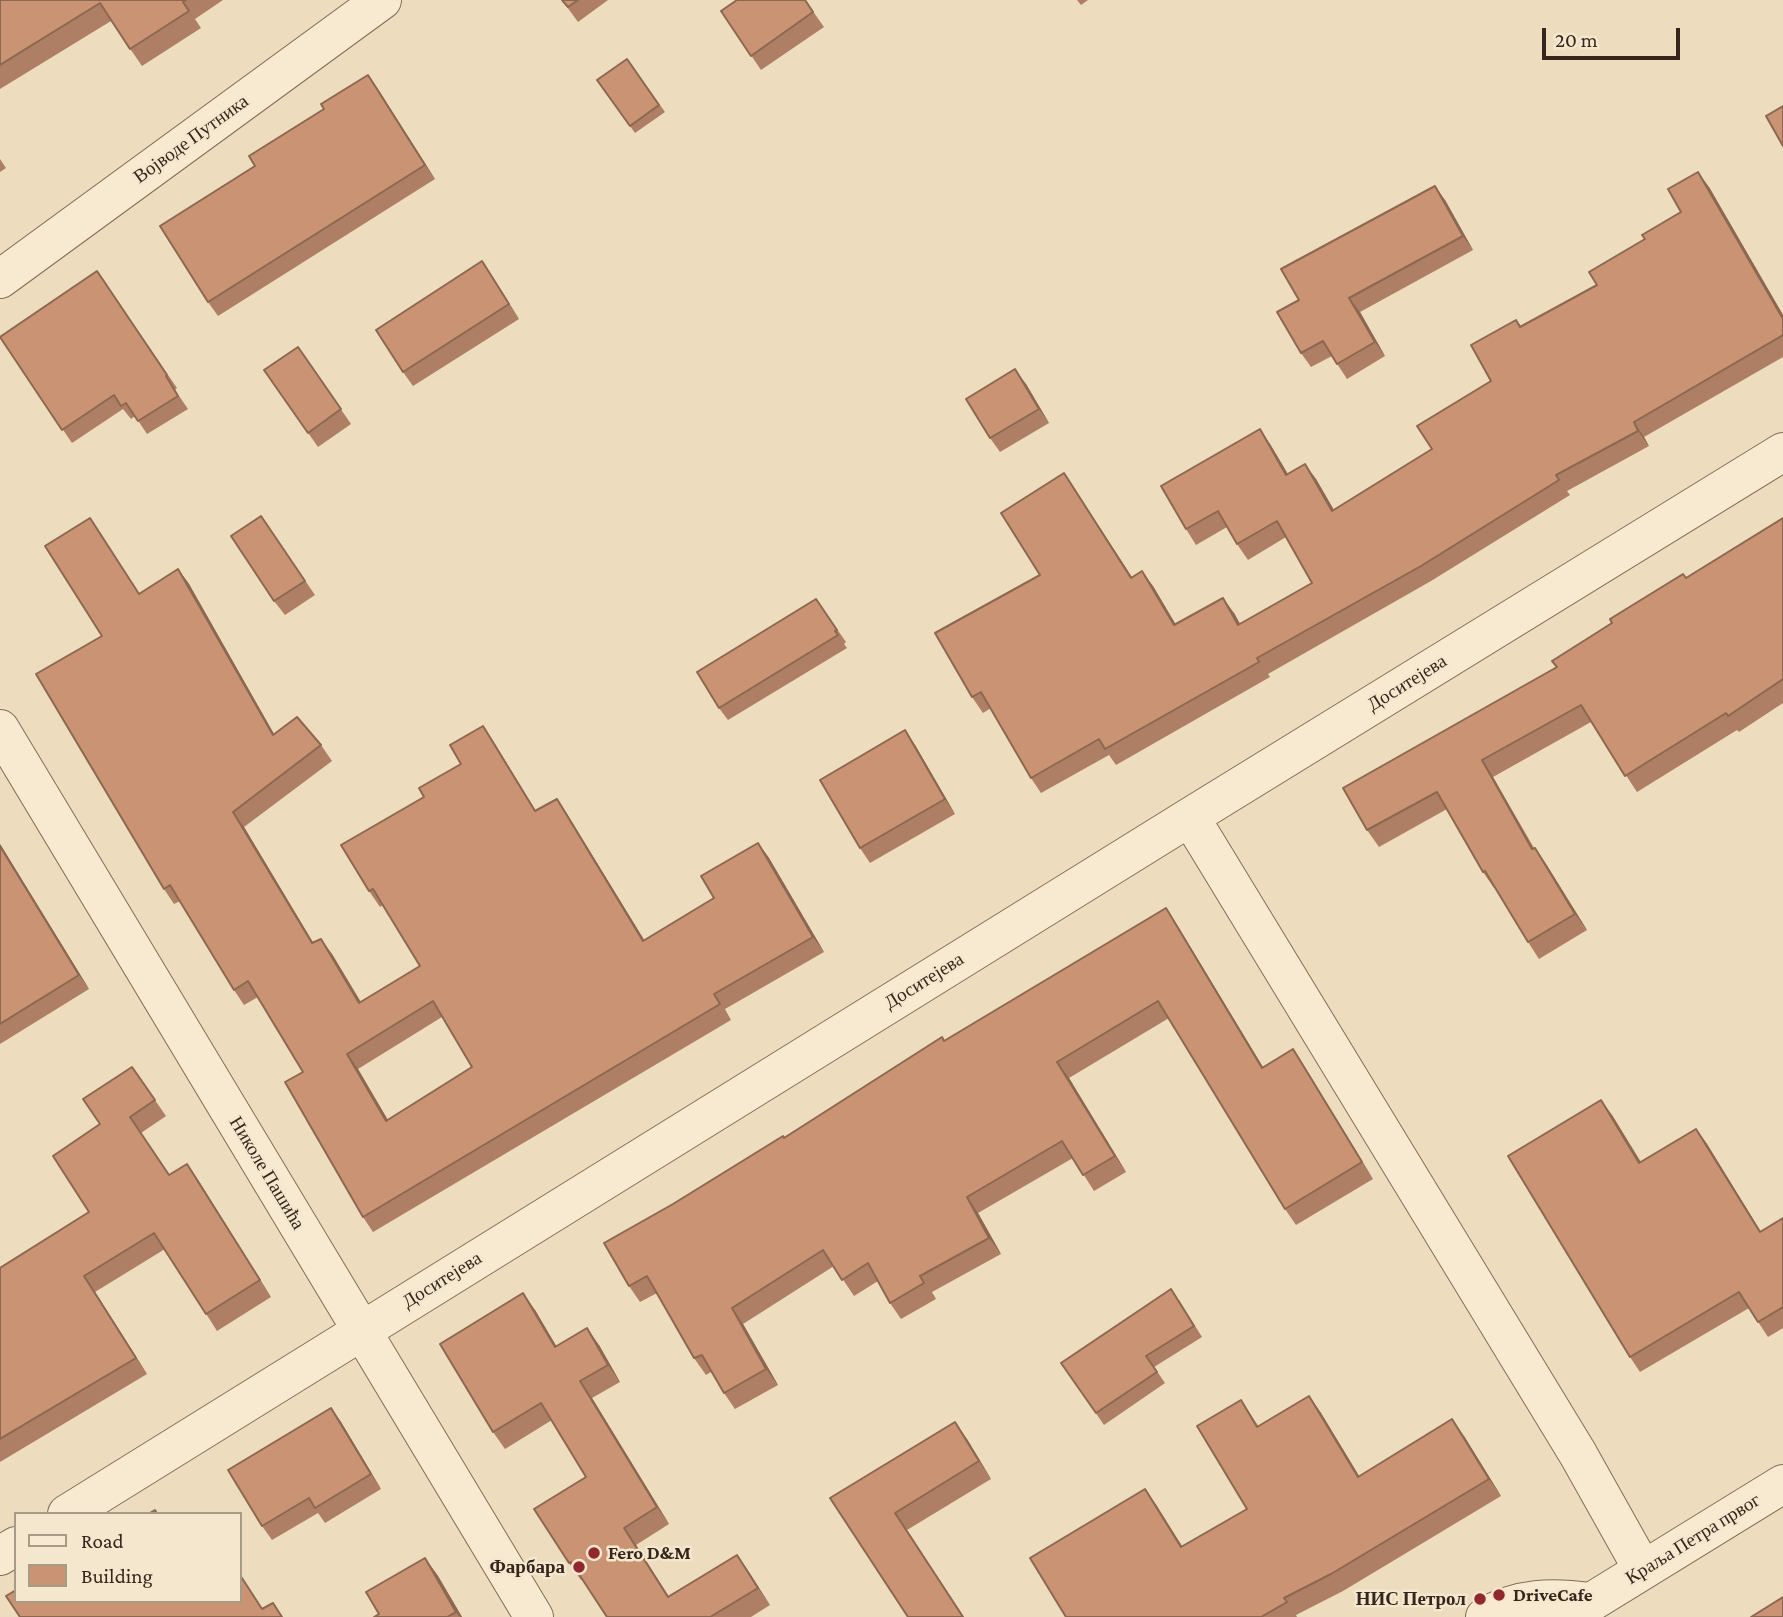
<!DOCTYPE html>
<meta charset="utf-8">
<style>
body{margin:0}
#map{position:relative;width:1783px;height:1617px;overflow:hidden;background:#eddcbe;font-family:"Crimson Pro",serif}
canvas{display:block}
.legend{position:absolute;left:14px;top:1512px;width:228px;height:91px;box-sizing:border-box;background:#f4e7cd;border:2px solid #a79a86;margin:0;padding:9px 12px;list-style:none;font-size:21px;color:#34261c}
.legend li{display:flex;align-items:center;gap:14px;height:35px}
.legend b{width:35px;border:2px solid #a79a86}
.scale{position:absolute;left:1542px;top:28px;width:138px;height:32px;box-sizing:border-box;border:4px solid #34261c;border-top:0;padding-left:9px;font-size:21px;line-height:24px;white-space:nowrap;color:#34261c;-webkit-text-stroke:5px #f4e7cd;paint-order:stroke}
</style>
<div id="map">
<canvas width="1783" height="1617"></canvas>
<ul class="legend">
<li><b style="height:9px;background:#f8ead1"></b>Road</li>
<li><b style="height:19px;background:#ca9474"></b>Building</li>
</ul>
<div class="scale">20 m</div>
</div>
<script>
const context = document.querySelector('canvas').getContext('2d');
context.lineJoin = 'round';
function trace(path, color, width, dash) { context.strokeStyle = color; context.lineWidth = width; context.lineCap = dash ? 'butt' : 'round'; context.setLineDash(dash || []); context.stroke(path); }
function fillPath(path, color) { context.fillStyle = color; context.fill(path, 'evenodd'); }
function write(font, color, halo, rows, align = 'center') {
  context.font = font + ' "Crimson Pro",serif'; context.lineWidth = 5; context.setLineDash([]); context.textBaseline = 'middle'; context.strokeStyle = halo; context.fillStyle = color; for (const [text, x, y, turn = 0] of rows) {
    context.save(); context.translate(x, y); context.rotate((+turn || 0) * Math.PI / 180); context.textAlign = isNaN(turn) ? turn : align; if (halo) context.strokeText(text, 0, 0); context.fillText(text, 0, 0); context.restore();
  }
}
const minor = new Path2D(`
 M0,279L382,0
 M0,729L534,1617
 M1190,817L1578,1454L1643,1570
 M67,1514L1190,817L1783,452
 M0,1556L16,1546
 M1485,1617C1518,1597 1553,1597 1590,1602
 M1567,1617L1783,1484`);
trace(minor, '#846d57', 40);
trace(minor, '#f8ead1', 38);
fillPath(new Path2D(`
 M0,0H223L195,19L201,28L142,66L111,21L0,89Z
 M562,0H608L578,22Z
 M805,0L824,27L761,70L721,11Z
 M1077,0H1088L1081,5Z
 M627,59L665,112L635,133L597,80Z
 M368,75L435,179L218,316L208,302L255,166Z
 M0,159L6,168L0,172Z
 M1709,187L1783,315V357L1644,437L1649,446L1567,491L1570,495L1431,581L1268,674L1270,677L1116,765L1109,755L1041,793L1031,778L991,708L983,713L972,697L1040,575L1074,488L1132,577L1153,586L1175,624L1234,613L1240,624L1312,583L1286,537L1248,560L1237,544L1227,527L1196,545L1186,529L1270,444L1288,474L1316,479L1334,510L1432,449L1491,381L1516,320L1521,326L1597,285L1645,239L1681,212Z
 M1445,200L1473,250L1360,312L1385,356L1347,379L1332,356L1311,367L1301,353L1299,300Z
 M97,271L177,388L175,390L188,409L147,434L135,416L131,419L123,409L72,443L0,337Z
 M492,276L519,319L413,386L403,372Z
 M298,347L351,424L318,447L264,370Z
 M1026,384L1049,423L1000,452L990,438Z
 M261,516L315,595L285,615L274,601Z
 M1783,518V703L1739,732L1737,730L1637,792L1591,722L1493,777L1534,848H1535L1546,864L1587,930L1539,959L1528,942L1495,888H1494L1483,872L1447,809L1379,847L1367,830L1557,667L1686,578Z
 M101,534L139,594L178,569L189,584L274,734L321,745L332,761L244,827L313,943L332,954L361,1002L420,966L383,905L380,907L369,891L424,797L461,764L493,741L536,811L567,814L644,940L714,898L758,843L769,858L824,952L725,1009L731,1020L373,1232L363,1217L303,1072L258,997L244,1005L234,990L180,901L174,904L164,889L102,636ZM442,1017L472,1067L388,1120L358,1069Z
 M816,599L846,642L844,644L847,648L728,720L719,708Z
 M915,745L955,814L870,863L860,848Z
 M0,844L89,989L0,1044Z
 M1177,925L1263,1067L1293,1049L1304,1066L1373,1179L1296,1225L1285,1209L1169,1018L1069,1078L1126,1172L1094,1191L1073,1158L978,1213L1001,1254L932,1292L936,1299L901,1319L890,1303L878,1281L854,1296L834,1266L743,1324L778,1385L735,1409L724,1393L711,1372L706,1375L694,1358L657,1293L640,1302L629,1286L673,1204L944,1041Z
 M132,1067L166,1116L141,1133L169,1175L198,1180L271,1297L217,1331L165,1249L95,1292L147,1374L0,1462V1268L89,1212L100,1124Z
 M1612,1115L1641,1162L1696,1129L1707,1144L1761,1232L1783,1218V1328L1768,1337L1749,1308L1640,1372L1630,1357Z
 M1179,1300L1202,1337L1154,1367L1165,1383L1104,1425L1061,1363Z
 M535,1310L556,1346L599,1345L620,1382L592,1398L669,1524L636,1545L668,1596L737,1555L770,1605L751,1617H607L583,1579L581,1580L569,1563L586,1477L552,1420L505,1449L493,1432Z
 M1309,1396L1321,1413L1359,1476L1464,1436L1501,1496L1343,1591L1296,1615L1297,1617H1066L1145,1489L1182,1546L1247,1509L1241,1400L1259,1427Z
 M331,1408L341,1422L381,1489L325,1523L318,1513L272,1540L262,1526Z
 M967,1439L991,1479L907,1530L964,1617H908L830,1498Z
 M425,1558L438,1576L462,1617H374L379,1614Z`), '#ae7f64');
fillPath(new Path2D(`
 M368,75L378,89L435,179L425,165Z
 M1698,172L1709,187L1783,315V319Z
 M1435,186L1445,200L1473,250L1463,236Z
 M482,261L492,276L519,319L509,304Z
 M1349,298L1360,312L1385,356L1375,342Z
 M1015,369L1026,384L1049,423L1039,409Z
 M1634,422L1644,437L1649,446L1638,431Z
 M1260,429L1270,444L1297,490L1286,475Z
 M1305,464L1316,479L1343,526L1332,511Z
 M1064,473L1074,488L1142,593L1131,578Z
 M178,569L189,584L283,750L273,735Z
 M1142,571L1153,586L1185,640L1174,625Z
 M1223,598L1234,613L1249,640L1238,625Z
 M483,726L493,741L545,827L535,811Z
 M905,730L915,745L955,814L945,799Z
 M1482,760L1493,777L1543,866L1532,849Z
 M557,799L567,814L654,956L643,941Z
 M233,812L244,827L323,959L312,943Z
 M758,843L769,858L824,952L813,937Z
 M0,844L89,989L79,975L0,846Z
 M1535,848L1546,864L1587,930L1575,914Z
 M1166,908L1177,925L1273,1084L1262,1068Z
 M321,939L332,954L370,1018L359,1003Z
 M1293,1049L1304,1066L1373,1179L1362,1162Z
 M347,1054L358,1069L397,1136L386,1121Z
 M1057,1062L1069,1078L1126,1172L1115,1156Z
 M1601,1100L1612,1115L1650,1178L1639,1163Z
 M1696,1129L1707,1144L1770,1247L1760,1232Z
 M187,1164L198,1180L271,1297L260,1280Z
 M967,1197L978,1213L1001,1254L989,1238Z
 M84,1276L95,1292L147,1374L136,1358Z
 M523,1293L535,1310L567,1364L555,1347Z
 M732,1308L743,1324L778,1385L766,1369Z
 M587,1328L599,1345L620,1382L608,1365Z
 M580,1381L592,1398L669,1524L657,1507Z
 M1309,1396L1321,1413L1370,1494L1358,1477Z
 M331,1408L341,1422L381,1489L371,1474Z
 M1452,1419L1464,1436L1501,1496L1489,1479Z
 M955,1422L967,1439L991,1479L979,1461Z
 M1145,1489L1157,1506L1193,1564L1181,1547Z
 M624,1528L636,1545L680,1614L668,1597Z
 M737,1555L749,1572L770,1605L758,1588Z
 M425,1558L438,1576L462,1617H460L456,1612Z`), '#8d6851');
const building = new Path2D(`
 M0,0H186L183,2L189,11L130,49L100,3L0,65Z
 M562,0H578L568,7Z
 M737,0H805L813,12L751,56L721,11Z
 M627,59L659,105L630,126L597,80Z
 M368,75L425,165L208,302L160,226L255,166L249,156L324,109L321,104Z
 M1783,106V146L1766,116Z
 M1698,172L1783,319V335L1634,422L1638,431L1556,475L1559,480L1421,566L1257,658L1259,662L1105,749L1099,739L1031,778L981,692L972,697L935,633L1040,575L1001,513L1064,473L1131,578L1142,571L1174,625L1223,598L1238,625L1312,583L1277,521L1237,544L1218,511L1186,529L1161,486L1260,429L1286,475L1305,464L1332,511L1432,449L1417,426L1491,381L1471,345L1516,320L1520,327L1597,285L1589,272L1645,239L1642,235L1681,212L1668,189Z
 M1435,186L1463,236L1349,298L1375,342L1337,364L1323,341L1301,353L1277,312L1299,300L1281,269Z
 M482,261L509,304L403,372L376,330Z
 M97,271L167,375L166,376L178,396L138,421L126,403L121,406L114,395L62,430L0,337Z
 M298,347L341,409L308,433L264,370Z
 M1015,369L1039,409L990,438L966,399Z
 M261,516L305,581L274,601L231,536Z
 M90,518L139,594L178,569L273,735L297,717L321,745L233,812L312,943L321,939L359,1003L420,966L373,889L369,891L341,845L424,797L419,788L461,764L450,745L483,726L535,811L557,799L643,941L714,898L701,876L758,843L813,937L714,994L720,1004L363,1217L285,1082L303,1072L248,981L234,990L170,885L164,889L36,674L102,636L45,546ZM433,1001L472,1067L386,1121L347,1054Z
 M1783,518V679L1728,716L1726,713L1625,776L1581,705L1482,760L1532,849L1535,848L1575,914L1528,942L1485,871L1483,872L1437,792L1367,830L1343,788L1557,667L1552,661L1612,623L1610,619L1683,574L1686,578Z
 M816,599L837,630L835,631L838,635L719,708L697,672Z
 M905,730L945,799L860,848L820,780Z
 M0,846L79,975L0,1024Z
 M1166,908L1262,1068L1293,1049L1362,1162L1285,1209L1158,1001L1057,1062L1115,1156L1083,1175L1062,1141L967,1197L989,1238L920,1276L924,1283L890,1303L868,1263L842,1280L823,1250L732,1308L766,1369L724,1393L702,1355L694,1358L647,1276L629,1286L604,1243L673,1204L783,1136L784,1138L942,1037L944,1041Z
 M132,1067L155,1100L130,1117L169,1175L187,1164L260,1280L206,1314L154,1233L84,1276L136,1358L0,1439V1268L89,1212L53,1156L100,1124L83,1099Z
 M1601,1100L1639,1163L1696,1129L1760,1232L1783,1218V1307L1758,1322L1739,1292L1630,1357L1508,1156Z
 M1171,1289L1194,1326L1146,1356L1157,1372L1096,1413L1061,1363Z
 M523,1293L555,1347L587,1328L608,1365L580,1381L657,1507L624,1528L668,1597L737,1555L758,1588L710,1617H607L571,1562L569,1563L534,1509L586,1477L541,1403L493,1432L440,1344Z
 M1309,1396L1358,1477L1452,1419L1489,1479L1331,1574L1284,1598L1287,1602L1261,1617H1066L1030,1558L1145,1489L1181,1547L1247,1509L1197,1426L1241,1400L1257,1427Z
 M331,1408L371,1474L315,1508L309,1498L262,1526L228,1470Z
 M955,1422L979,1461L895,1513L963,1617H908L830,1498Z
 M155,1510L157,1514H148Z
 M425,1558L456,1612L447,1617H374L379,1614L366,1592Z
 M240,1575L262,1609L273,1603L282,1617H20L6,1596L16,1590V1601H240Z
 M1783,1597V1617H1751Z`);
fillPath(building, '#ca9474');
trace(building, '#8d6851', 2);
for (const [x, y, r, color] of [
 [594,1553,7,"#92282e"],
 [579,1567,7,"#92282e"],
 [1499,1595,7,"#92282e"],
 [1480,1599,7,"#92282e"]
]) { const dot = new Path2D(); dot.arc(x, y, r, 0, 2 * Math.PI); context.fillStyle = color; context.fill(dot); trace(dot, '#f4e7cd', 2.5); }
write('19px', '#34261c', '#f4e7cd', [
 ["Војводе Путника",191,139,-36],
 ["Доситејева",1407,683,-32],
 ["Доситејева",924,981,-32],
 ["Николе Пашића",267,1173,59],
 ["Доситејева",442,1280,-32],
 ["Краља Петра првог",1693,1539,-32]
]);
write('bold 19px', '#34261c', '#f4e7cd', [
 ["Fero D&M",608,1553],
 ["Фарбара",565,1567,"right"],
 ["DriveCafe",1513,1595],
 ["НИС Петрол",1466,1599,"right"]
], 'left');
</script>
